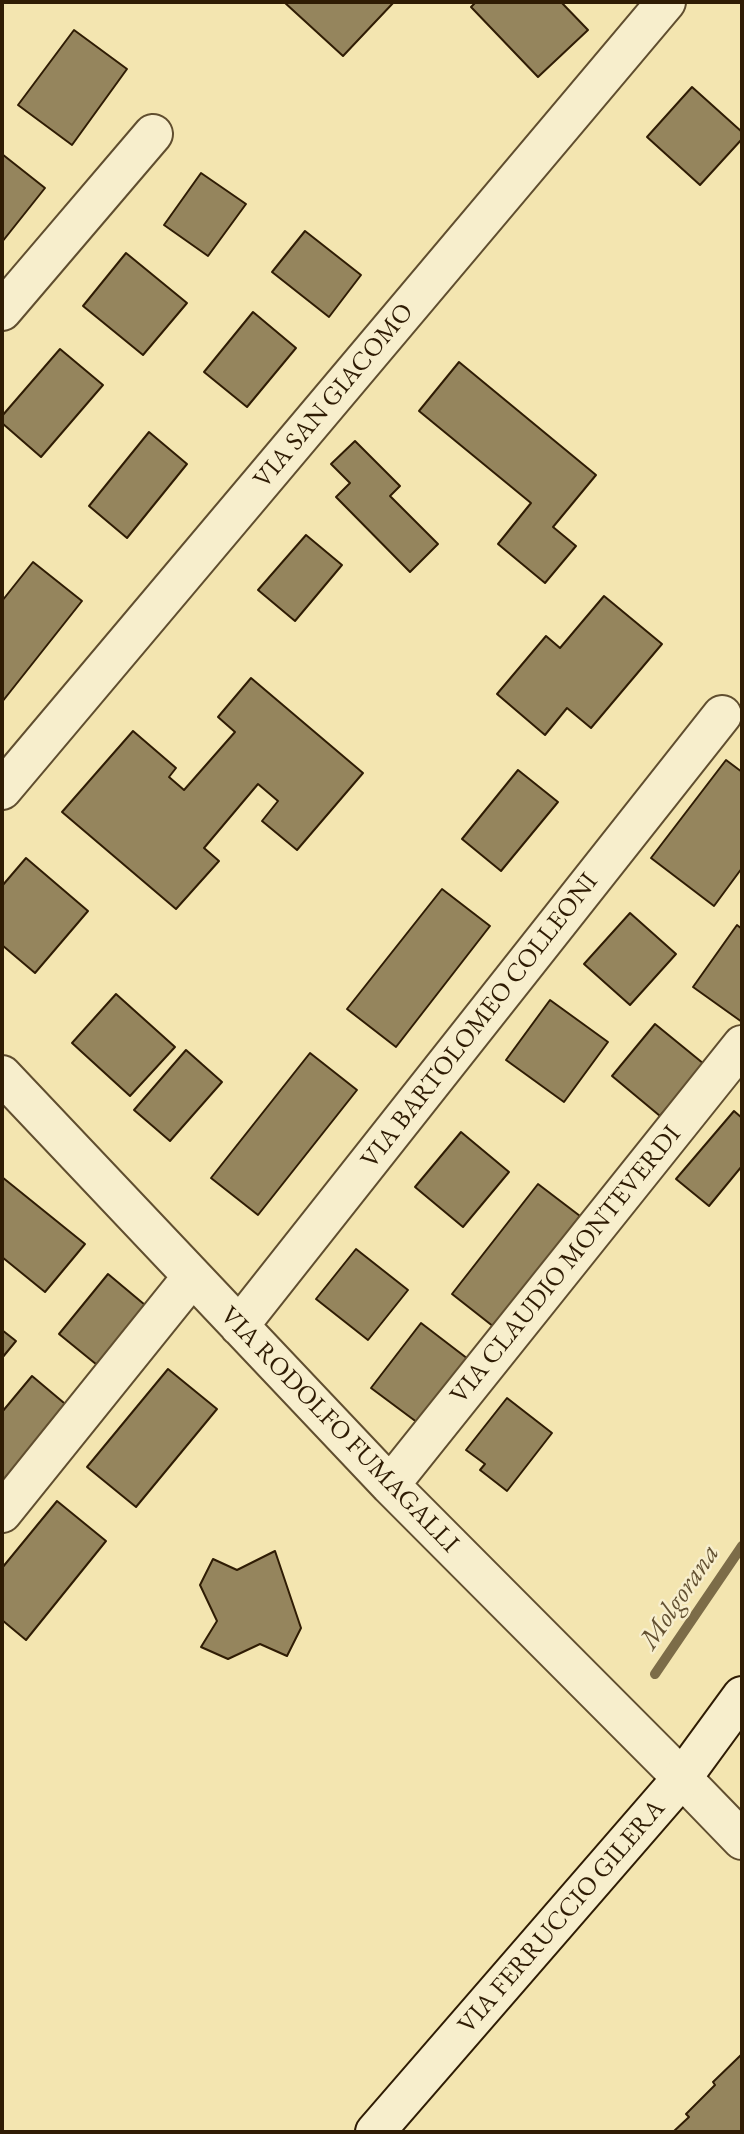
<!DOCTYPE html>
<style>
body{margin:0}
#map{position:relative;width:744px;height:2134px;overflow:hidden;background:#f3e5b0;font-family:"EB Garamond",serif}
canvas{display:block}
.frame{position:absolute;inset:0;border:4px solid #2f1c04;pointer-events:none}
</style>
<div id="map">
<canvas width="744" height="2134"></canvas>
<div class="frame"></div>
</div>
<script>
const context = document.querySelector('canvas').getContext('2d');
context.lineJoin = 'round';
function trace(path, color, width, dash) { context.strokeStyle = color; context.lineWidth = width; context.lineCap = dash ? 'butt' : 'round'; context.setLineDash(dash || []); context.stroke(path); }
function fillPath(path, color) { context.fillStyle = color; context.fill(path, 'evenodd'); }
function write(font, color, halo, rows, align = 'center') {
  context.font = font + ' "EB Garamond",serif'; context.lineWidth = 5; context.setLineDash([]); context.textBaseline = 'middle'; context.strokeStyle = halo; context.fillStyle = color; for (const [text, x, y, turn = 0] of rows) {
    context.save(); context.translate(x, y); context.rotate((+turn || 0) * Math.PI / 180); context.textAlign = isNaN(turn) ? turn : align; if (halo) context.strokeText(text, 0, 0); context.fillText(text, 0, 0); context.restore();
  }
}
trace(new Path2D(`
 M655,1674L742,1546`), '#7c6c48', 10);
const building = new Path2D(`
 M284,2H394L343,56Z
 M476,2H561L588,30L538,77L471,7Z
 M74,30L127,69L72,145L18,105Z
 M692,87L742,132V139L700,185L647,137Z
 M2,154L45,188L2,242Z
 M201,173L246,204L208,256L164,225Z
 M305,231L361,275L329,317L272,272Z
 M126,253L187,303L143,355L83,306Z
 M253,312L296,348L247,407L204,372Z
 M60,349L103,385L41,457L2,423V416Z
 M459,362L596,475L553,527L576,546L545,583L498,544L531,503L419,411Z
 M149,432L187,464L127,538L89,506Z
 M355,441L400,486L390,496L438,544L410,572L336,497L350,483L331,464Z
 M306,535L342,565L295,621L258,590Z
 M33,562L82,601L2,702V601Z
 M604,596L662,644L591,728L567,708L545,735L497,694L546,636L560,648Z
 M251,678L363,773L297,850L262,821L278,801L258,784L204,848L219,861L176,909L62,812L133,731L176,768L169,777L184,790L235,732L218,717Z
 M726,760L742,772V868L714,906L651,858Z
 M518,770L558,802L501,871L462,839Z
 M26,858L88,911L35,973L2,945V886Z
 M442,889L490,926L396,1047L347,1009Z
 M630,913L676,954L630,1005L584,964Z
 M737,925L742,929V1022L693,987Z
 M116,994L175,1047L130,1096L72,1043Z
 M550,1000L608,1042L564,1102L506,1060Z
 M655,1024L704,1064L660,1116L612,1076Z
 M186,1050L222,1082L170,1141L134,1110Z
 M310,1053L357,1090L258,1215L211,1178Z
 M734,1111L742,1118V1166L709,1206L676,1179Z
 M461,1132L509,1172L463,1227L415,1187Z
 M2,1177L85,1244L45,1292L2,1257Z
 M538,1184L580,1216L494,1327L452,1294Z
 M356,1249L408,1290L368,1340L316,1299Z
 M108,1274L151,1310L102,1369L59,1334Z
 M421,1323L468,1359L418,1423L371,1388Z
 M2,1330L16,1341L2,1358Z
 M168,1369L217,1409L136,1507L87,1467Z
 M32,1376L70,1408L2,1490V1412Z
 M507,1398L552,1433L507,1491L480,1470L485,1464L466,1450Z
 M57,1501L106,1541L26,1640L2,1620V1568Z
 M275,1551L301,1628L287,1656L260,1644L228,1659L201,1647L217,1621L200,1585L213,1559L237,1570Z
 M742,2054V2132H673L689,2117L686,2114L715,2085L713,2082Z`);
fillPath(building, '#95855d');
trace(building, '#2f1c04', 2);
const minor = new Path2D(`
 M2,311L153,134
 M2,790L666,2
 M2,1075L390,1485L682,1778
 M239,1326L722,715
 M390,1485L742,1045
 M2,1513L192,1277`);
const tertiary = new Path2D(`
 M682,1778L742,1840`);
const secondary = new Path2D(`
 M375,2132L682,1778L742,1696`);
trace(minor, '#604e2f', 42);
trace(tertiary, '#604e2f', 42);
trace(secondary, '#2f1c04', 42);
trace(minor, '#f7eecc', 38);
trace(tertiary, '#f7eecc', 38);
trace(secondary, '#f7eecc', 38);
write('26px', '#2f1c04', '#f7eecc', [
 ["VIA SAN GIACOMO",334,396,-50],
 ["VIA BARTOLOMEO COLLEONI",480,1021,-52],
 ["VIA CLAUDIO MONTEVERDI",566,1265,-51],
 ["VIA RODOLFO FUMAGALLI",339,1430,46],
 ["VIA FERRUCCIO GILERA",562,1917,-49]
]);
write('italic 28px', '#635132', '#f7eecc', [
 ["Molgorana",680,1597,-56]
]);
</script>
